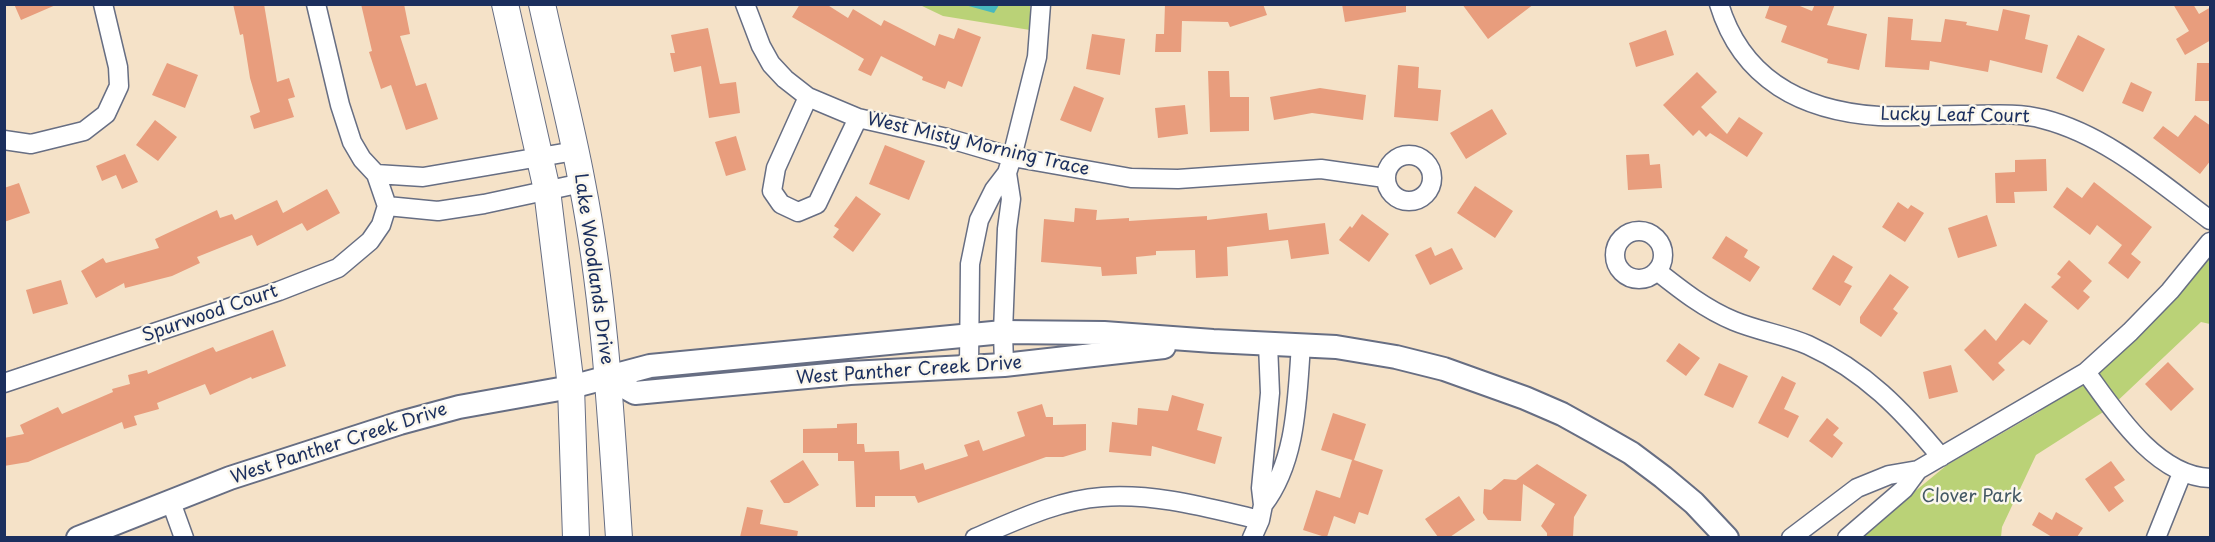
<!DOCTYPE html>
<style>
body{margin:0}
#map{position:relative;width:2215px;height:542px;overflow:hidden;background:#f5e2c8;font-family:"Playpen Sans",sans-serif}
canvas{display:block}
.frame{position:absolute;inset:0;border:6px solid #1b2f5e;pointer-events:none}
</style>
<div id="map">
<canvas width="2215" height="542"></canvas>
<div class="frame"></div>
</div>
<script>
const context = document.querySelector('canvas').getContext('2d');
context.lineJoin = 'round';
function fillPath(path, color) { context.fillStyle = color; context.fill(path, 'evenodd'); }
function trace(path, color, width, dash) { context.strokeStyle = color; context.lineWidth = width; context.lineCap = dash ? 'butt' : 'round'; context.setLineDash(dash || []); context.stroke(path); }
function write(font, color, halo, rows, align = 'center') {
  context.font = font + ' "Playpen Sans",sans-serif'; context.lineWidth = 5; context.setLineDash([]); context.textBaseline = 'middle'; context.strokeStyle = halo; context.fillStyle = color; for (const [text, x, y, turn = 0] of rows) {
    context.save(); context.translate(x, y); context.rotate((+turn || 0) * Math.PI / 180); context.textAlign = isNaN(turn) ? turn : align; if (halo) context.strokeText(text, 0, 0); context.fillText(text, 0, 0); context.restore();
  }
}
fillPath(new Path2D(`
 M920,5H1030V30L943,16Z
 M2210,256V324L2201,322L2111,407L2036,455L2002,527L2001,537L1858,538L1947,465L2037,413L2072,389L2152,321Z`), '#bad277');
fillPath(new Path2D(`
 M965,5H999L994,13Z`), '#48b8bf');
fillPath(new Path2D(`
 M14,4H58L21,20Z
 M233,4H264L277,82L289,78L295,97L288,99L294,117L254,129L250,116L260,112L250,78L243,34L240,35Z
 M361,4H404L410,34L400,36L416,86L426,83L438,119L406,130L391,85L381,89L369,52L372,51Z
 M800,4H826L848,18L853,9L881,26L884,20L935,46L939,34L954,39L958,28L981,37L962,87L948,81L945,89L922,80L923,77L881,56L871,76L858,70L864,59L792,17Z
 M1165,4H1263L1267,15L1230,27L1228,22L1182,21L1181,52H1155L1156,34H1164Z
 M1342,4H1406V12L1345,22Z
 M1462,4H1534L1488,39Z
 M1770,4H1795L1812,11L1815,4H1835L1827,25L1867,34L1859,70L1827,63L1828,59L1781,42L1787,26L1765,18Z
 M2173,4H2193L2199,14L2211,7V40L2185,55L2176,39L2189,31Z
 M2003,9L2030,15L2025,39L2048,45L2042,73L1990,60L1988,72L1930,61L1929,70L1885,67L1888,17L1913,19L1911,40L1941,42L1945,19L1967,22L1966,25L1998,31Z
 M708,28L720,84L736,82L740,113L709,118L701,66L674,72L670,53H675L671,35Z
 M1666,30L1674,55L1636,67L1629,43Z
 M1092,34L1125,39L1120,75L1086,69Z
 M2078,35L2105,49L2083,92L2056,78Z
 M167,63L198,75L185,108L152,95Z
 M2197,63H2211V101H2195Z
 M1398,65L1419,67L1418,88L1441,90L1438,121L1394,117Z
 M1208,71H1229L1230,97H1249V131L1210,132Z
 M1697,72L1717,92L1701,107L1727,134L1739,117L1763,133L1747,157L1710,133L1706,137L1699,130L1693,136L1663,105Z
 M2131,82L2152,92L2143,112L2122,103Z
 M1074,86L1104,98L1091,132L1060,120Z
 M1320,88L1366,95L1363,120L1312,113L1274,120L1270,97Z
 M1185,105L1188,134L1158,138L1155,108Z
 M1492,109L1507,134L1466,159L1450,133Z
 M2195,115L2211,126V160L2200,174L2153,138L2163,126L2178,137Z
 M155,120L177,137L158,161L136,145Z
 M736,136L746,170L726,176L715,142Z
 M885,145L925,161L909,200L869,184Z
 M125,154L138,182L122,189L116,175L102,181L96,166Z
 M1649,154L1650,165L1660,164L1662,188L1628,190L1626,155Z
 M2046,159L2047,191L2014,192L2015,203H1996L1995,173L2015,172V160Z
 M2094,182L2152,227L2131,254L2141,262L2128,279L2108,263L2122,245L2097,225L2090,235L2053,207L2067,187L2082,198Z
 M19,183L30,213L4,222V188Z
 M1475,186L1513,211L1495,238L1457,213Z
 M327,189L340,213L307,231L302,223L257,246L252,235L197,257L200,263L172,276L125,288L124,283L96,298L81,271L103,258L106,263L159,248L155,239L217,210L220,218L232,214L235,220L277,200L283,213Z
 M856,196L881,214L853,252L833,237L839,229L834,226Z
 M1898,202L1908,209L1911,205L1924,213L1905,242L1882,227Z
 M1075,208L1097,210L1096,220L1129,218V221L1207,216V220L1267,213L1269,230L1325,223L1329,254L1291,259L1288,240L1227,247L1228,276L1196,278L1195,250L1156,251V255L1136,257L1137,274L1102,276L1101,267L1041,262L1044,219L1074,222Z
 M1362,214L1389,234L1369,262L1339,240L1350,226L1352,228Z
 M1987,215L1997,246L1958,258L1948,228Z
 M1726,236L1748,250L1744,257L1760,267L1750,282L1712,258Z
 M1431,247L1435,256L1452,248L1463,269L1430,285L1415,255Z
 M1833,255L1853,267L1844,282L1852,286L1840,306L1812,289Z
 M2069,260L2092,281L2083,291L2090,297L2078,310L2051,287L2061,277L2057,274Z
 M1890,274L1909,287L1893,309L1898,313L1881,337L1860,323V317Z
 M61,280L68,304L33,314L26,290Z
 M2025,303L2048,321L2030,345L2023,340L1998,363L2005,370L1993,381L1964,350L1985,329L1996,341Z
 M273,330L286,366L252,379L251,377L210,395L205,384L157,403L159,409L134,416L137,425L124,429L122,422L28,462L4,466V438L24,434L20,425L58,407L62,414L113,392L112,389L130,384L128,375L147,370L148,374L213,347L216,352Z
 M1679,343L1700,358L1686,376L1666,361Z
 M2168,362L2194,389L2171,411L2145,384Z
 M1719,363L1748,376L1733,408L1704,395Z
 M1951,365L1958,392L1929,399L1923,372Z
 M1782,376L1796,383L1784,409L1799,416L1788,438L1758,423Z
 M1172,395L1204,404L1197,430L1222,437L1215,464L1152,446L1151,456L1109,452L1112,422L1137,425L1138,408L1168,411Z
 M1042,404L1046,417H1053V425L1086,424V450L1063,457H1046L918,503L915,496H875V507H856L854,461H838V453H803V429L837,428V424L857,423V444H864L865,452L899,451L900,470L923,463L925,470L968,456L964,445L979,440L983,451L1025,436L1017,412Z
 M1333,413L1366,424L1354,460L1383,470L1368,515L1359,512L1355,524L1334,516L1327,537H1325L1303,530L1316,490L1340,498L1352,460L1321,450Z
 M1827,418L1839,428L1833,435L1843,443L1832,458L1809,441Z
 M803,460L819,485L789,503H784L770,481Z
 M2111,461L2125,480L2114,487L2124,501L2109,512L2085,479Z
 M1537,464L1587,495L1574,517L1573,537H1547V533L1541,526L1555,504L1523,484L1521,521L1488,520L1483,513L1484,489L1491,490L1504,479L1516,480Z
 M1459,496L1475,520L1450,537H1438L1425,519Z
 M747,507L763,510L760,524L798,531L797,537H740Z
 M2039,512L2052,520L2056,512L2083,528L2077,537H2052L2032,525Z`), '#e89d7d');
const minor = new Path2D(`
 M316,4L340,105L352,142L362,159L376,174L387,206
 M745,4L761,46L771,64L785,79L808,97L858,118L947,138L1012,157L1131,178L1178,179L1321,169L1385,178
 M1719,4C1742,80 1803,111 1879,116C1906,117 1934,115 1961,115C1988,115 2017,112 2043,119C2106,135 2159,182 2210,220
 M808,97L776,168L772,191L781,204L798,212L817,204L858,118
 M4,140L31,144L84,131L106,114L119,86L118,67L103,4
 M1386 178a23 23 0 1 1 46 0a23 23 0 1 1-46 0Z
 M376,174L423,177L575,151
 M387,206L438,211L484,204L582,183
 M1615 255a24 24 0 1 1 48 0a24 24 0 1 1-48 0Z
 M1657,271C1681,290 1705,309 1734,321C1758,331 1785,335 1808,345C1865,371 1902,410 1941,457
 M1004,365L1003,332L1007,229L1011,199L1007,173
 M969,367L970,264L979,220L994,190L1007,173L1012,157L1037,57L1041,4
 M2086,372C2115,412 2156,476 2210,478
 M4,383L279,291L338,268L370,241L381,225L387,206
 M171,502L184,538
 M1263,505C1297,461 1297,398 1301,345
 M975,538C1015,521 1058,500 1102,497C1156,493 1208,508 1260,520
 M1252,538L1260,520L1263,505L1261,488L1270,393L1268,344
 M1791,538L1857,488L1889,475L1918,470L2086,372L2130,332L2170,291L2210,242
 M1847,538L1904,489L1918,470
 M2156,538L2182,473`);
const tertiary = new Path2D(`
 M608,378L635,393L850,373L1004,365L1164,347
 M78,538L230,478L400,423L459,407L571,387L650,366L1003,332L1104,333L1213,341L1336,347L1396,357L1444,369L1525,398L1562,414L1598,434L1631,453L1663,477L1694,503L1727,538`);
const secondary = new Path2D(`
 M505,4L547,190L571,387L576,538
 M542,4C555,64 571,123 582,183C605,300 611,419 619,538`);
trace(minor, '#676e83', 21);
trace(tertiary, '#676e83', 26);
trace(secondary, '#676e83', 28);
trace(minor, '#fff', 18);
trace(tertiary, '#fff', 22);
trace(secondary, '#fff', 26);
write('18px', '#1b2f5e', '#fbf7ec', [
 ["Lucky Leaf Court",1955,116,1],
 ["West Misty Morning Trace",978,145,13],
 ["Lake Woodlands Drive",593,269,82],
 ["Spurwood Court",210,314,-19],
 ["West Panther Creek Drive",909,371,-4],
 ["West Panther Creek Drive",339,444,-18]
]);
write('18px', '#435864', '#fbf7ec', [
 ["Clover Park",1972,497]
]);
</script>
